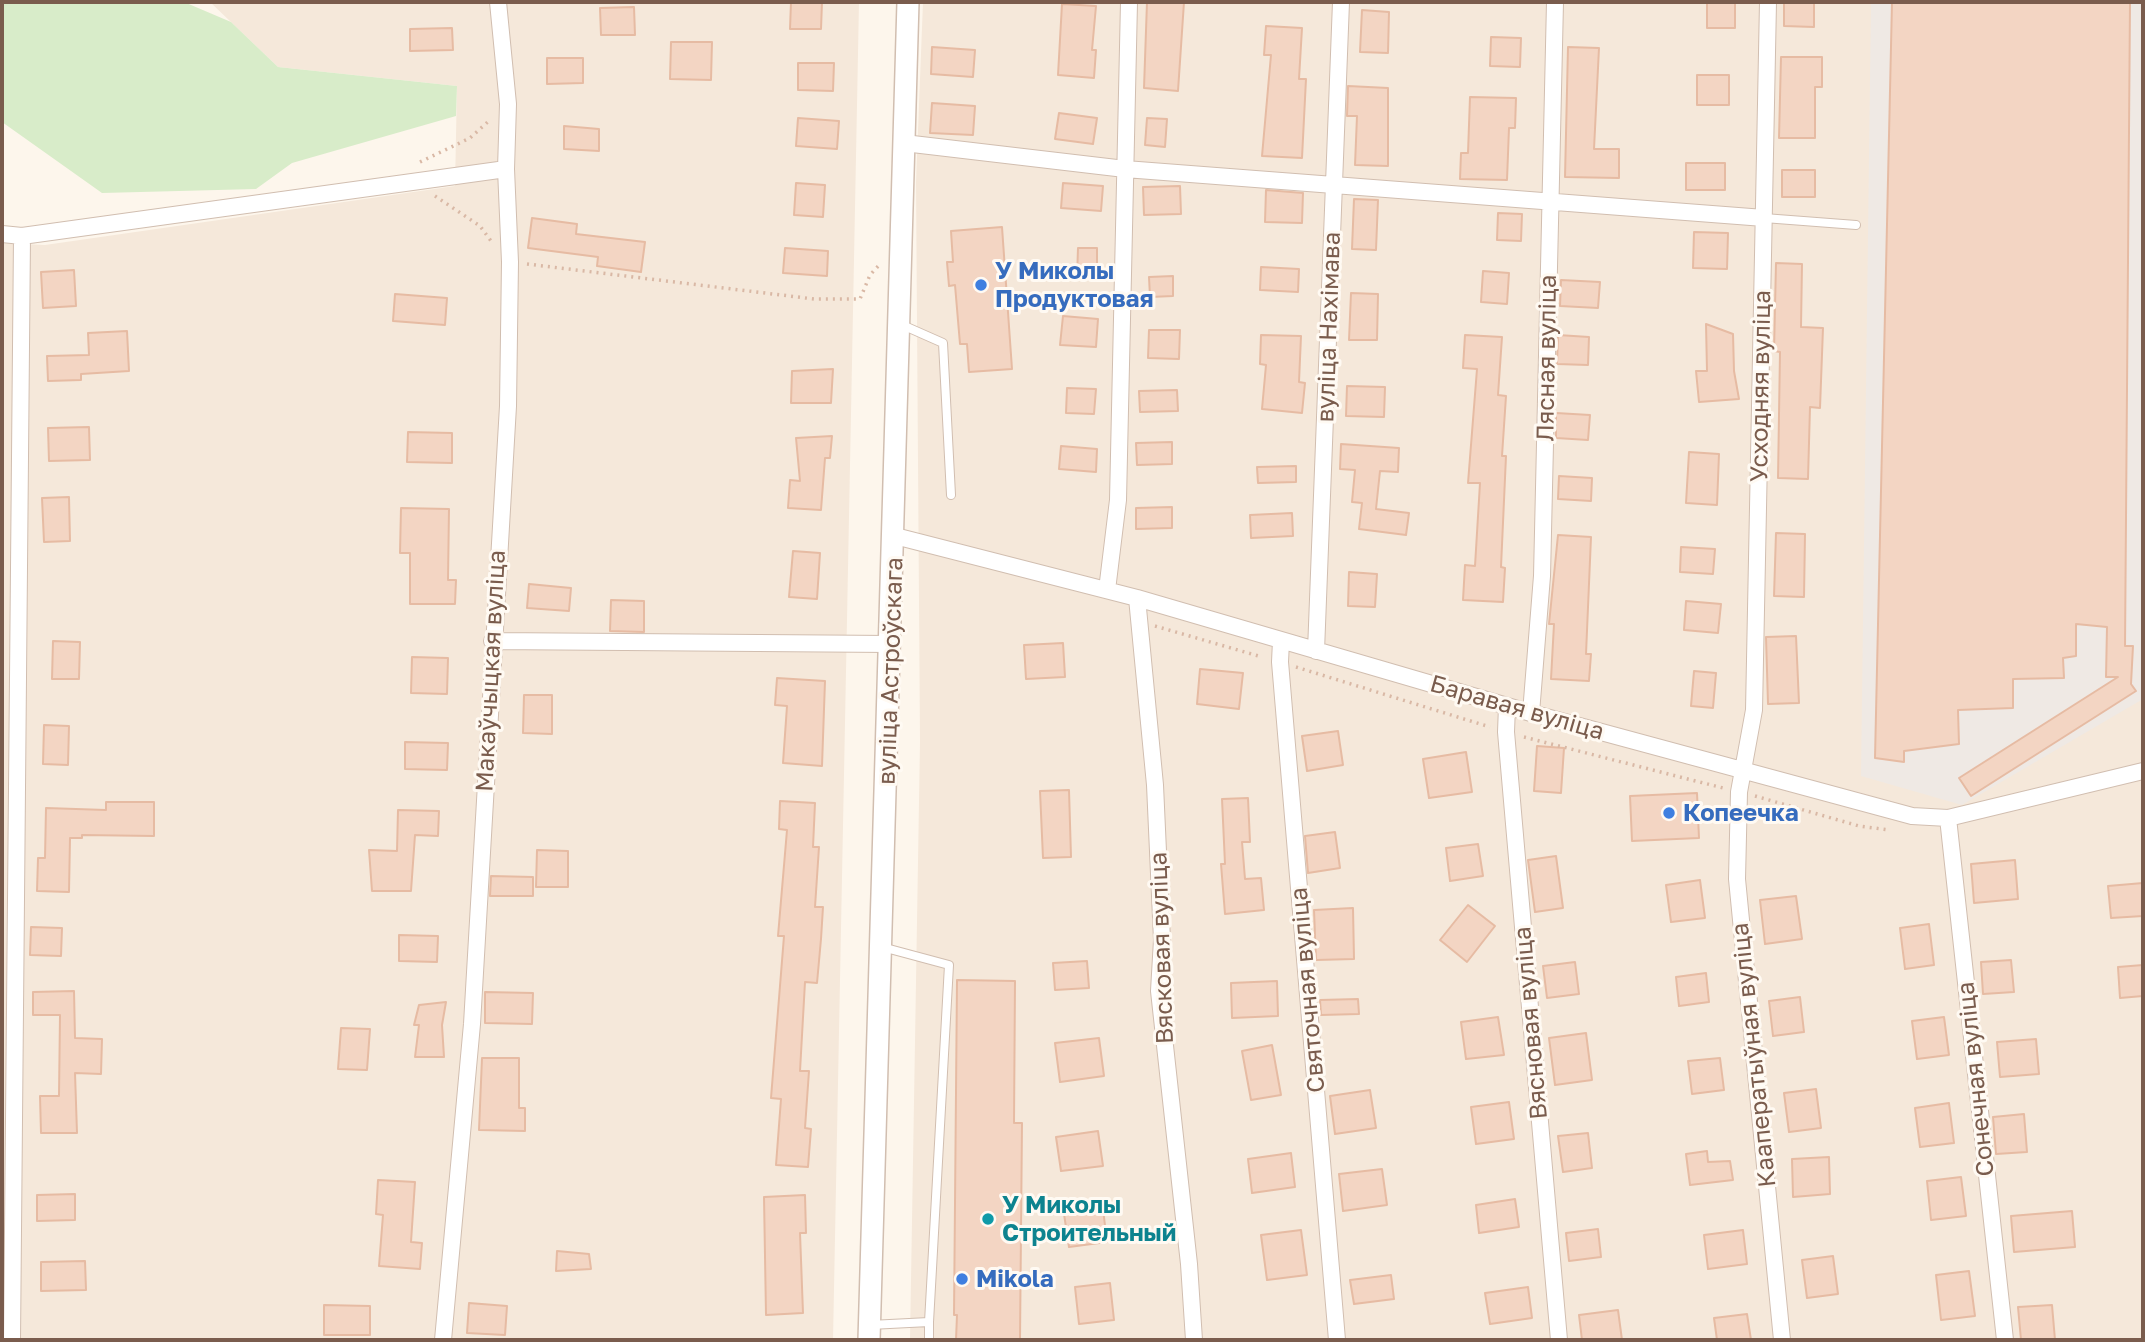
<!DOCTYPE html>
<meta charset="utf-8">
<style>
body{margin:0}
#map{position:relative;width:2145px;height:1342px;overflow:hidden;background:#fdf6ec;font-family:"Golos Text",sans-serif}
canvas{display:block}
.frame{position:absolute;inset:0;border:4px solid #7a5c4d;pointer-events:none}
</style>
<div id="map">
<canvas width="2145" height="1342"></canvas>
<div class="frame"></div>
</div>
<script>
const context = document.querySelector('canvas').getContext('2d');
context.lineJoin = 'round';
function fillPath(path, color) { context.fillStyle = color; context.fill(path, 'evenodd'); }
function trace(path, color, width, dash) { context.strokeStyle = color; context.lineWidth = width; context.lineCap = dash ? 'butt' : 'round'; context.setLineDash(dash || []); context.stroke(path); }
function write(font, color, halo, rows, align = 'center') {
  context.font = font + ' "Golos Text",sans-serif'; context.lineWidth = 6; context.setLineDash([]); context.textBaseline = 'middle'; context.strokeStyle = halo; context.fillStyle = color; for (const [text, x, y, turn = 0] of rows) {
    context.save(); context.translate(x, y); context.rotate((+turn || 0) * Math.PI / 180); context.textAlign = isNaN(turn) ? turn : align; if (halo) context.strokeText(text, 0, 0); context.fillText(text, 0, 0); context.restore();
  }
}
fillPath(new Path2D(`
 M210,2H859L833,1340H2V243L45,245L455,186L457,86L278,67Z
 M923,2H2143V1340H910L920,742L916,182Z`), '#f5e8da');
fillPath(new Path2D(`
 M1871,2H2143V699L1962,805L1861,776Z`), '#efe9e4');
fillPath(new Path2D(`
 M2,2H184L231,22L278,67L457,86L456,116L292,163L256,189L102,193L2,122Z`), '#d8ecc9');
const building = new Path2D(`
 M791,2H822L821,29H790Z
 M1147,2H1184L1178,91L1144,88Z
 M1707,2H1735V28H1707Z
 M1784,2H1814V27L1784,26Z
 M1892,2H2130L2125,646H2133L2131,684L2136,691L1971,796L1959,778L2118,677H2106L2107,627L2076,624V656L2063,658L2064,678L2013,679V708L1958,710L1959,744L1904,751V762L1875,758Z
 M1062,4L1096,6L1092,50H1096L1094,78L1058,75Z
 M634,7L635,35H601L600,8Z
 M1362,10L1389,12L1388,53L1360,52Z
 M1266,26L1302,28L1299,79H1306L1302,158L1262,156L1271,55H1264Z
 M452,28L453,50L410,51V29Z
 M1491,37L1521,38L1520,67L1490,66Z
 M671,42H712L711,80L670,79Z
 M932,47L975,50L973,77L931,74Z
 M1568,47L1599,48L1594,149H1619V178L1565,177Z
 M1781,57H1822V87H1815V138H1779Z
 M547,58H583V83L547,84Z
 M798,63H834L833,91L798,90Z
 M1697,75H1729V105H1697Z
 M1348,86L1388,88V166L1355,165L1357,116H1347Z
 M1470,97L1516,98L1515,128H1509L1507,180L1460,179L1461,153H1468Z
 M932,103L975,106L973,135L930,133Z
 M1059,113L1097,118L1093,144L1055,139Z
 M798,118L839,121L837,149L796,146Z
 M1147,118L1167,119L1165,147L1145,145Z
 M564,126L599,129V151L564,149Z
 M1686,163H1725V190H1686Z
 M1782,170H1815V197H1782Z
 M796,183L825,185L823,217L794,215Z
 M1063,183L1103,186L1101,211L1061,208Z
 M1180,186L1181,214L1144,215L1143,187Z
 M1266,190L1303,193L1302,223L1265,222Z
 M1354,199L1378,200L1376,250L1352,249Z
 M1498,213L1522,214L1521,241L1497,240Z
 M532,218L577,224L576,234L645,242L641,272L597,266L598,257L528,248Z
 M1002,227L1012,369L969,372L967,344H960L955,285L949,286L947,262H953L951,231Z
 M1694,232L1728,233L1727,269L1693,268Z
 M785,248L828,251L827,276L783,273Z
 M1078,248H1097V278H1077Z
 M1776,263L1802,264L1801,327L1823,328L1820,408L1810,407L1808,479L1778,478L1780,352L1774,351Z
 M1261,267L1299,269L1298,292L1260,290Z
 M74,270L76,306L43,308L41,272Z
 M1483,271L1509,273L1507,304L1481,302Z
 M1173,276V296L1150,297L1149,277Z
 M1561,280L1600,282L1598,308L1560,306Z
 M1351,293L1378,294L1377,340H1349Z
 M395,294L447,298L445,325L393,321Z
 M1063,316L1098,319L1096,347L1060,345Z
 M1706,324L1733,334L1734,371L1739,399L1699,402L1696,371H1707Z
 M1149,330H1180L1179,359L1148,358Z
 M127,331L129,371L81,374V380L48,381L47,356L89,355L88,333Z
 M1261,335L1301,336L1299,382L1305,383L1302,413L1262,409L1266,365L1260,364Z
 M1465,335L1502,337L1498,395L1506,396L1502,456H1506L1501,567L1505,568L1503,602L1463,600L1465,565L1475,566L1480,483H1468L1477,369L1463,368Z
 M1558,335L1589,337L1588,365L1557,364Z
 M833,369L831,403H791L792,371Z
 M1347,386L1385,387L1384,417L1346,416Z
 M1067,388L1096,389L1094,414L1066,413Z
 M1177,390L1178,411L1140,412L1139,391Z
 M1556,413L1590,415L1588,440L1556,438Z
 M89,427L90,460L49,461L48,428Z
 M408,432L452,433V463L407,462Z
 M832,436L830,458H825L821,510L788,508L790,480L800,481L796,438Z
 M1172,442V464L1137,465L1136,443Z
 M1341,444L1399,448L1398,472L1380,471L1376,509L1409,513L1406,535L1359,529L1362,503L1352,502L1355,470L1340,469Z
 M1061,446L1097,449L1096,472L1059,469Z
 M1689,452L1719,454L1717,505L1686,503Z
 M1296,466V482L1258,483L1257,467Z
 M1559,476L1592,478L1591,501L1558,499Z
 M69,497L70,541L44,542L42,498Z
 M1172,507V528L1136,529V508Z
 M401,508L449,509L448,580H456L455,604H410V553H400Z
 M1292,513L1293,536L1251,538L1250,515Z
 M1776,533L1805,534L1804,597L1774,596Z
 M1558,535L1591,537L1586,654H1591L1589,681L1551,679L1554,624H1549Z
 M1681,547L1715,549L1713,574L1680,572Z
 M793,551L820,553L817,599L789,597Z
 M1349,572L1377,574L1375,607L1348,606Z
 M529,584L571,588L569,611L527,608Z
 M611,600L644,601V632L610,631Z
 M1686,601L1721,604L1718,633L1684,630Z
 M1796,636L1799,703L1768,704L1766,637Z
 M53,641L80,642L79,679H52Z
 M1063,643L1065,677L1026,679L1024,645Z
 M412,657L448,658L447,694L411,693Z
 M1200,669L1243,673L1239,709L1197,704Z
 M1694,671L1716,673L1713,708L1691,706Z
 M777,678L825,681L822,766L783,763L787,706L775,705Z
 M524,695H552V734L523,733Z
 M44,725L69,726L68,765L43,764Z
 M1338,731L1343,765L1307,771L1302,736Z
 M405,742L448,743L447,770L405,769Z
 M1537,746L1564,748L1561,793L1534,791Z
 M1466,752L1472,792L1429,798L1423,759Z
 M1069,790L1071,857L1043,858L1040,791Z
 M1697,793L1699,838L1632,841L1630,796Z
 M1248,798L1250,842H1242L1245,879L1261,878L1264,910L1225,914L1221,864H1225L1222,799Z
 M780,801L815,803L813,847H819L815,907H823L821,939L817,983L805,982L800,1071H809L805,1128L811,1129L808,1167L776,1165L781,1099L771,1098L784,936H778L787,830L779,829Z
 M106,802H154V836L82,835V838H70L69,892L37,891L38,858H45L46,808L106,810Z
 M398,810L439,811L438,836L415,835L411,891H372L369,850L397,851Z
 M1335,832L1340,868L1308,873L1305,836Z
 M1478,844L1483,876L1450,881L1446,848Z
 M537,850L568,851V887H536Z
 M1556,856L1563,908L1535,912L1528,860Z
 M2015,860L2018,899L1974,903L1971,864Z
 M491,876L533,877V896H490Z
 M1700,880L1705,918L1671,922L1666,885Z
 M2143,883V916L2111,918L2108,886Z
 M1796,896L1802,939L1765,944L1760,900Z
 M1468,905L1495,926L1467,962L1440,940Z
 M1353,908L1354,959L1316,960L1314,910Z
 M1929,924L1934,965L1905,969L1900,928Z
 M31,927L62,928L61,956L30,955Z
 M399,935L438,936L437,962L399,961Z
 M2011,960L2014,992L1983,994L1981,962Z
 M1087,961L1089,988L1055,990L1053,963Z
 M1575,962L1579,994L1547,998L1543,966Z
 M2143,965V996L2120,998L2118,967Z
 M1706,973L1709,1002L1679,1006L1676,977Z
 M957,980L1015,981L1014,1123H1022L1020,1340H956L957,1315H954Z
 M1277,981L1278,1016L1232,1018L1231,983Z
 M74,991L75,1038L102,1039L101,1074L75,1073L77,1133H41L40,1096H59L60,1015H33V992Z
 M485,992L533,993L532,1024L485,1023Z
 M1800,997L1804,1032L1773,1036L1769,1001Z
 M1358,999L1359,1014L1321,1015L1320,1000Z
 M446,1002L442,1025L444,1057H415L419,1025H414L419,1005Z
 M1498,1017L1504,1055L1466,1059L1461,1022Z
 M1944,1017L1949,1055L1917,1059L1912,1021Z
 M341,1028L370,1029L367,1070L338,1069Z
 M1586,1033L1592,1080L1555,1085L1549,1038Z
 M1099,1038L1104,1076L1060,1082L1055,1043Z
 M2036,1039L2039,1074L2000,1077L1997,1042Z
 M1272,1045L1281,1095L1251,1100L1242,1051Z
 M482,1058H519V1108H525V1131L479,1130Z
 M1720,1058L1724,1090L1692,1094L1688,1061Z
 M1816,1089L1821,1128L1789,1132L1784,1093Z
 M1370,1090L1376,1128L1335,1134L1330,1096Z
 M1509,1102L1514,1139L1476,1144L1471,1107Z
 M1949,1103L1954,1143L1920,1147L1915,1108Z
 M2024,1114L2027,1152L1996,1154L1993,1117Z
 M1098,1131L1103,1166L1061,1171L1056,1137Z
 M1588,1133L1592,1168L1563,1172L1558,1136Z
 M1707,1151L1708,1162L1730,1161L1733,1180L1690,1185L1686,1154Z
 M1291,1153L1295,1187L1252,1193L1248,1159Z
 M1829,1157L1830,1194L1793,1197L1792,1159Z
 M1382,1169L1387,1205L1343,1211L1339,1174Z
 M1961,1177L1966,1216L1931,1220L1927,1181Z
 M378,1180L415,1182L411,1242L422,1243L420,1269L379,1266L383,1215L376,1214Z
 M75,1194V1220L37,1221V1195Z
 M805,1195L806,1233H800L803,1313L766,1315L764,1197Z
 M1515,1199L1519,1227L1479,1233L1476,1205Z
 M1103,1209L1107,1242L1069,1247L1064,1214Z
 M2072,1211L2075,1247L2014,1252L2011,1216Z
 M1598,1229L1601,1257L1569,1261L1566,1233Z
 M1301,1230L1307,1275L1267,1280L1261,1235Z
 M1743,1230L1747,1264L1708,1269L1704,1235Z
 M557,1251L589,1254L591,1269L556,1271Z
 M1833,1256L1838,1294L1807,1298L1802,1260Z
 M85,1261L86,1290L41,1291V1262Z
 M1969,1271L1975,1316L1941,1320L1936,1275Z
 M1391,1275L1394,1299L1354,1304L1350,1280Z
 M1110,1283L1114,1320L1079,1324L1075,1287Z
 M1528,1287L1532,1318L1490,1324L1485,1293Z
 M469,1303L507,1306L505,1335L467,1333Z
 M324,1305L370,1306V1335H324Z
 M2052,1305L2055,1340H2021L2018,1307Z
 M1618,1310L1622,1340H1582L1579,1315Z
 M1747,1314L1751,1340H1717L1714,1318Z`);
fillPath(building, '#f3d5c3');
trace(building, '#e6bba3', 2);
const service = new Path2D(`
 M1764,218L1856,225
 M900,324L943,343L951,495
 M929,1322V1340
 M870,1325L929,1322L949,965L882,947`);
const minor = new Path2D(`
 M1768,2L1754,710L1739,792L1737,879L1782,1340
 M904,143L1125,169L1764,218
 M2,234L22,236L506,169
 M895,536L1137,598L1531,713L1912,816L1948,818L2143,771
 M1107,590L1118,500L1129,2
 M1137,598L1155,785L1162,940L1159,991L1189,1264L1194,1340
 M492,641L891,644
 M1281,641L1280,662L1337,1340
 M1316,651L1341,2
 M1507,706L1506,732L1559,1340
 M1531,713L1542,576L1555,2
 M1948,818L2005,1340
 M12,1340L22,236
 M443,1340L472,1024L508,406L510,262L506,169L508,104L498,2`);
const tertiary = new Path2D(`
 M869,1340L908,2`);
trace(service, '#d1beb0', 10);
trace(minor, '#d1beb0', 18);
trace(tertiary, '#d1beb0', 24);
trace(new Path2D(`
 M420,162L470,138L491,119
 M435,196L480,226L491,241
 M527,264L814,299H860L870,275L881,263
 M1155,626L1262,657
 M1296,667L1490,727
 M1524,737L1723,788
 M1755,796L1859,826L1889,830`), '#d9b8a5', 3.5, [2, 5]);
trace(service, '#fff', 8);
trace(minor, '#fff', 16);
trace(tertiary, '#fff', 21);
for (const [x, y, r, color] of [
 [981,285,7,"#3f7fe0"],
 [1669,813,7,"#3f7fe0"],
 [988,1219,7,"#0f9aa8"],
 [962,1279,7,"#3f7fe0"]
]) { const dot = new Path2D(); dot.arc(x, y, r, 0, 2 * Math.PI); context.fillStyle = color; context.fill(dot); trace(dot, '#fffaf3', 2.5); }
write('bold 24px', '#366cbe', '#fffaf3', [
 ["У Миколы",995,271],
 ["Продуктовая",995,299],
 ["Копеечка",1683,813],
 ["Mikola",976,1279]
], 'left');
write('24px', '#7a5c4d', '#fffaf3', [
 ["вуліца Нахімава",1329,327,-88],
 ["Лясная вуліца",1547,358,-89],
 ["Усходняя вуліца",1761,386,-89],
 ["Макаўчыцкая вуліца",491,671,-87],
 ["вуліца Астроўскага",891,671,-88],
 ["Баравая вуліца",1517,708,16],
 ["Вясковая вуліца",1162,948,-92],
 ["Святочная вуліца",1308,990,-95],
 ["Вясновая вуліца",1531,1023,-95],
 ["Кааператыўная вуліца",1754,1055,-96],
 ["Сонечная вуліца",1976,1079,-96]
]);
write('bold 24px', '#0d838f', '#fffaf3', [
 ["У Миколы",1002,1205],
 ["Строительный",1002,1233]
], 'left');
</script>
